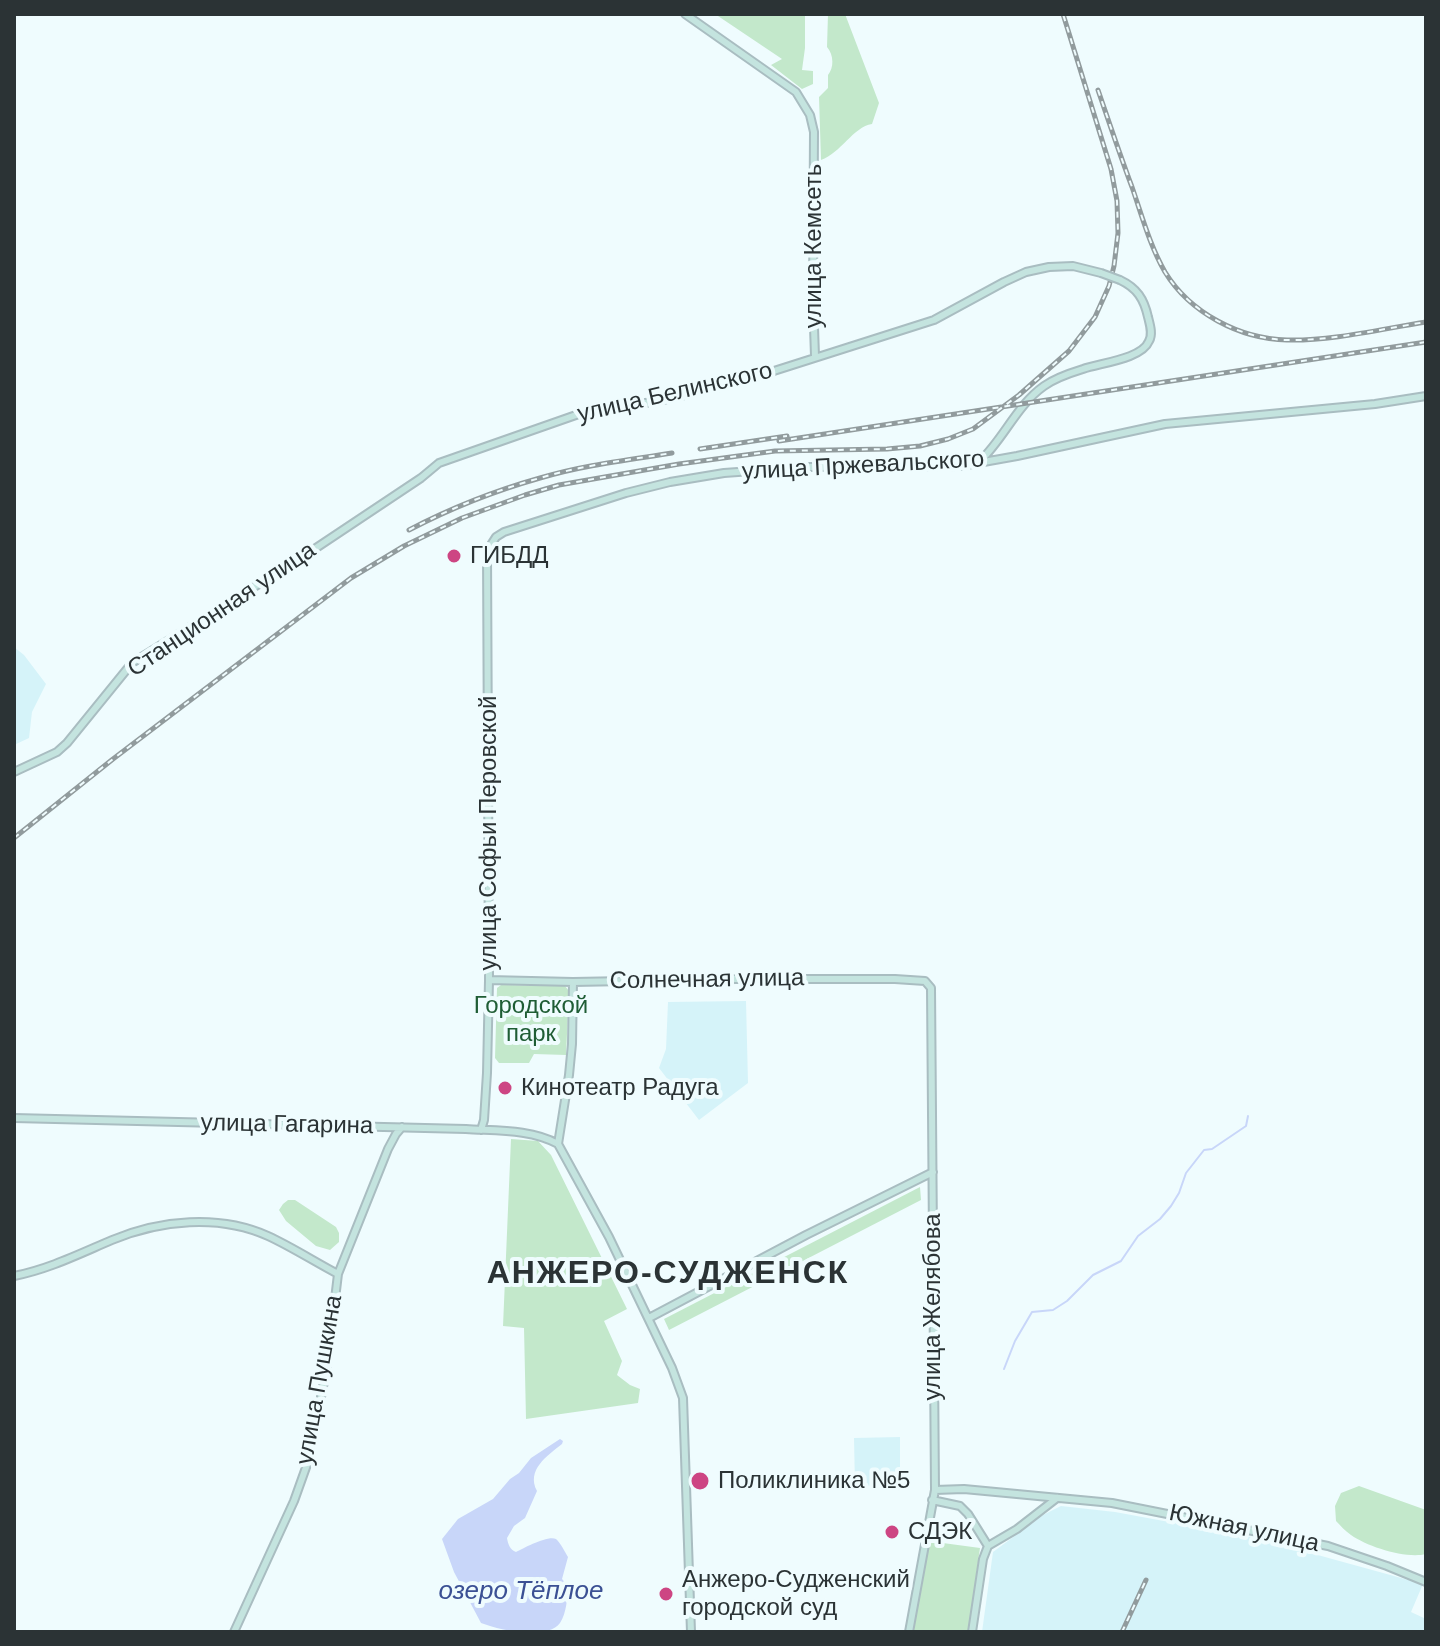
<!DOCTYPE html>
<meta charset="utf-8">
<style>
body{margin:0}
#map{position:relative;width:1440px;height:1646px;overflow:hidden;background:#effcfe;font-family:Arial,sans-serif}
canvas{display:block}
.frame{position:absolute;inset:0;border:16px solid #2b3335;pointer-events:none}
</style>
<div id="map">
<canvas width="1440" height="1646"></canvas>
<div class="frame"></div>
</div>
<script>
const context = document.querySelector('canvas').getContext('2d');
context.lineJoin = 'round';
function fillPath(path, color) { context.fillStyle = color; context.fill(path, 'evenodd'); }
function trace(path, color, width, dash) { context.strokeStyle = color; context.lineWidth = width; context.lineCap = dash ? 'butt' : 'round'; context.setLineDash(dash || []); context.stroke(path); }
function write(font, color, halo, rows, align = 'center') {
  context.font = font + ' Arial,sans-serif'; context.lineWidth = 8; context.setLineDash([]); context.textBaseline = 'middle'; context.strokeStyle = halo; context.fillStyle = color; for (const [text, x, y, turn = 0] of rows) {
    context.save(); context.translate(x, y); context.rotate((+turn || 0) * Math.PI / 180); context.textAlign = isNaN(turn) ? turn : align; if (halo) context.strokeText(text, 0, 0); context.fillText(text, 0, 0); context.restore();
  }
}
fillPath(new Path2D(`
 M14,647L24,655L46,684L32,712L29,738L14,745Z
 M746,1001L748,1083L699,1120L659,1068L666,1049L668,1002Z
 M900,1437V1485L855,1486L854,1438Z
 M1061,1506L1115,1512L1256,1538L1423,1584L1411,1612L1426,1619V1632H982L993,1552L1043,1515Z`), '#d5f3f9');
fillPath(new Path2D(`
 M715,14H805V48L802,70L813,71V84L802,89L771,65L782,59Z
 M828,14H845L879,103L872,124C853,127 841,153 821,160L819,97L828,88V75C834,68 834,55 827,47Z
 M501,985L565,986L569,991L566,1055L534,1054L529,1063H499L495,1058L497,988Z
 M511,1139L538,1141L551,1155L627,1309L604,1321L622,1361L617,1375L630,1385L640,1389L638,1403L526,1419L524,1328L503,1326Z
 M920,1187L921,1200L669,1330L664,1319Z
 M288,1200H295L336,1227L339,1233V1242L330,1250L316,1246L286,1221L279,1210L283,1204Z
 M1359,1486L1426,1510V1554C1406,1559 1368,1547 1351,1535C1345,1531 1341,1526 1336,1521L1335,1506L1341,1493Z
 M928,1541L980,1548L968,1632H912Z`), '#c3e8cb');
fillPath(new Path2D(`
 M560,1439L563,1441L562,1444C547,1456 526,1470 537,1491L525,1518L514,1526L507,1538C508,1544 510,1550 516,1552C524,1548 548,1535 556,1539C560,1542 565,1552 568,1557L562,1579L568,1586C567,1598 567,1612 560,1623C547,1641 499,1630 481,1623L454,1572L442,1539L458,1519L493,1499L510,1479L519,1473L531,1458Z`), '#c8d6f9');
trace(new Path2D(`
 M1004,1369L1015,1341L1032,1312L1053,1310L1067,1301L1093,1275L1121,1261L1138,1236L1160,1219L1171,1206L1179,1193L1186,1173L1204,1150L1212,1149L1246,1126L1248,1116`), '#c8d6f9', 2);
const secondary = new Path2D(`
 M685,14L796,92L810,115L814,132L813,298L815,356
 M981,460C1004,438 1017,405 1044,386C1055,378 1070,373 1083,369C1100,363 1142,359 1149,341C1153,334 1150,325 1148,317C1144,299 1137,288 1120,280
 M14,772L57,752L67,743L132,663L304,556L421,478L439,463L596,408L655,402L733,384L934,320L1004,282L1026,272L1049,267L1073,266L1101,273
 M489,980L573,982L736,979H895L925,981L931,988L935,1490L909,1632
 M573,982L572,1044L569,1075L558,1144L609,1237L672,1368L683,1398L691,1632
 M14,1118L466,1129C496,1131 531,1129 558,1144
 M481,1130L484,1120L487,1073L489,980L487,551L496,537L504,532L626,493L670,482L724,473L808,467L961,466L1017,456L1165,424L1375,404L1426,396
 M14,1276C49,1269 79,1254 112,1240C160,1220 219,1214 268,1236C292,1247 315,1262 338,1274
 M649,1318L806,1235L933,1172
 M935,1490L964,1489L1112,1503L1328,1546L1387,1566L1426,1582
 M932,1500L960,1506L968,1514L988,1546
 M988,1546L1017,1529L1057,1498
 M234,1632L294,1501L309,1459L327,1366L338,1274L388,1149L396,1134L402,1127
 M972,1632L983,1559L988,1546`);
trace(secondary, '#a9bdc1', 10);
trace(secondary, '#c4e4df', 6);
const rail = new Path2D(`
 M1098,90C1109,122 1120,155 1132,187C1142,216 1150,246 1165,272C1190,313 1240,339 1287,340C1332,341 1381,329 1426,322
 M779,441L1426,342
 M700,449L787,436
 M409,530C451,508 494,491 540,478C583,465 628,460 672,453
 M14,838L113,759L351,578L404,546L462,518L525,495L559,485L679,464L775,451L887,449L920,446L948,439L973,429L1019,395L1069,351L1095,317L1109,286L1114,266L1118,233L1117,201L1111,169L1063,14
 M1122,1632L1146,1580`);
trace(rail, '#919b9d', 5);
trace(rail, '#effcfe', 2, [6]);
const secondaryBridge = new Path2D(`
 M1101,273L1120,280`);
trace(secondaryBridge, '#a9bdc1', 10, []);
trace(secondaryBridge, '#c4e4df', 6);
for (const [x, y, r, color] of [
 [454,556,8,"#cd4583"],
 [505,1088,8,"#cd4583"],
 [700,1481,10,"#cd4583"],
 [892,1532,8,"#cd4583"],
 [666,1594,8,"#cd4583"]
]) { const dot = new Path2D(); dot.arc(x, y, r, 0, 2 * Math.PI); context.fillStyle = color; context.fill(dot); trace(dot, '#effcfe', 3); }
write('24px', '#2b3335', '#effcfe', [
 ["улица Кемсеть",814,246,-90],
 ["улица Белинского",675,393,-13],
 ["улица Пржевальского",863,466,-3],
 ["Станционная улица",222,610,-34],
 ["улица Софьи Перовской",489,833,-90],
 ["Солнечная улица",707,980,-1],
 ["улица Гагарина",287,1125,1],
 ["улица Желябова",933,1307,-90],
 ["улица Пушкина",320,1380,-80],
 ["Южная улица",1244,1529,12]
]);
write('24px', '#2b3335', '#effcfe', [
 ["ГИБДД",470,556],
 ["Кинотеатр Радуга",521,1088],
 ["Поликлиника №5",718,1481],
 ["СДЭК",908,1532],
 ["Анжеро-Судженский",682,1580],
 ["городской суд",682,1608]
], 'left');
write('24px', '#1f5d35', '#effcfe', [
 ["Городской",531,1006],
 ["парк",531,1034]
]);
write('italic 26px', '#3b5094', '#effcfe', [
 ["озеро Тёплое",521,1592]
]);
context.letterSpacing = '2px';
write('bold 32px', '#2b3335', '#effcfe', [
 ["АНЖЕРО-СУДЖЕНСК",668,1274]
]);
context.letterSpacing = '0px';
</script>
